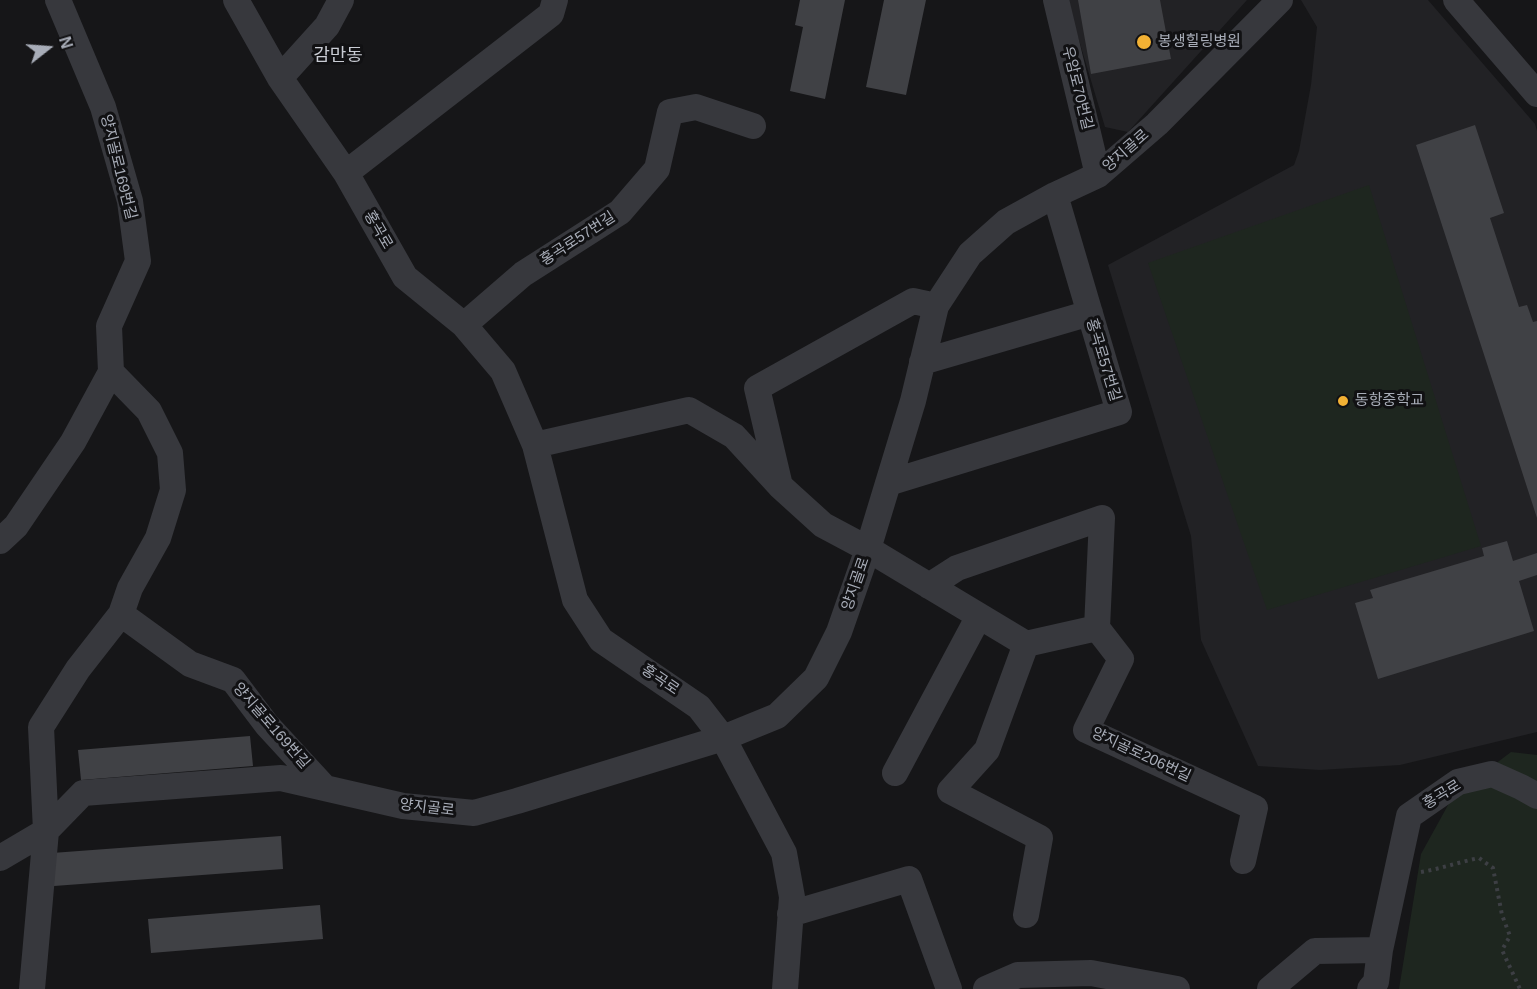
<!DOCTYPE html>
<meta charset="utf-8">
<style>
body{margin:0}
#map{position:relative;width:1537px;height:989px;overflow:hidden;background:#161618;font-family:Arial,sans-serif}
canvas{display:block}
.north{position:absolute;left:18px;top:18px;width:60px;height:60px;-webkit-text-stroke:4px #111113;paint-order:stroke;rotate:73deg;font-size:16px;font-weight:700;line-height:24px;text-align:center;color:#a8adb8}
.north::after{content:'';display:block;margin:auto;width:21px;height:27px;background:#a8adb8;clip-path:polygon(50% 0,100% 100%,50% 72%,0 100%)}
</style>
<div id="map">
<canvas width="1537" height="989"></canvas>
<div class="north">N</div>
</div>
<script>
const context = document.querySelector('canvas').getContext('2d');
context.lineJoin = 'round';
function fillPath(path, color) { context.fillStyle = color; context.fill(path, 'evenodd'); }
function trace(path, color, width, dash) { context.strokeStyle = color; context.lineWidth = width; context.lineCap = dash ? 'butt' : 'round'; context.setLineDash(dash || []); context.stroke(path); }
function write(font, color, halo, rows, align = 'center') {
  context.font = font + ' Arial,"Noto Sans KR",sans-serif'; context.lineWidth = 6; context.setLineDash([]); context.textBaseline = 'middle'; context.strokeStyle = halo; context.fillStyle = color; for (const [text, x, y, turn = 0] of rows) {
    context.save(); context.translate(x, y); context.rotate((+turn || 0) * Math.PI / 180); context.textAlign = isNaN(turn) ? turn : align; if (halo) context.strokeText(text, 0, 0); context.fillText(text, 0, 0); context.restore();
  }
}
fillPath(new Path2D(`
 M1068,0H1247L1128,132L1105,127L1072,17Z
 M1301,0H1428L1535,124L1537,131V732L1400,765L1320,770L1258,766L1201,640L1191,536L1108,265L1294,165L1299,151L1311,85L1317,27Z`), '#222225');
fillPath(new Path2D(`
 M1369,185L1481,546L1267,610L1148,263Z
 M1511,752L1537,755V989H1399L1421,854L1453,796Z`), '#1e261f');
fillPath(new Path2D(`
 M800,0H845L825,99L790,91L803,27L795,25Z
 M884,0H926L906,95L866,87Z
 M1078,0H1160L1171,59L1091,74Z
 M1475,125L1504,213L1490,218L1519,307L1527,305L1533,322L1537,321V518L1416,145Z
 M1507,541L1513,561L1537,553V575L1519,581L1534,631L1378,679L1355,603L1373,598L1370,590L1484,556L1482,548Z
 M250,736L253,766L81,780L78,750Z
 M281,836L283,869L54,886L52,853Z
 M320,905L323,939L151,953L148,919Z`), '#404145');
trace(new Path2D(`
 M1421,872C1440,869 1459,862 1479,858L1493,868L1502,915L1510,936L1502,950L1520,989`), '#3d3f44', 4, [3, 4.5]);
trace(new Path2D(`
 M236,0L280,78L346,173L405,277L464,325L503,371L535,445L575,600L601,640L699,707L723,738L784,853L792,897L785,989
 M1056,0L1098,175
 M1456,0L1537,94
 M280,78L327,26L341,0
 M346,173L551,14L555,0
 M464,325L523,274L620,212L657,169L670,112L696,107L753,126
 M922,362L1090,313
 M111,372L149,411L170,453L173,490L158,538L130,588L121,614L190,664L233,680L267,725L325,788
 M535,445L689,410L734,436L780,486L823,525L868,549L1026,644L1097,628L1121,659L1086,730L1255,808L1243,861
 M888,483L1119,412L1055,195
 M780,486L757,388L913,301L936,306
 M0,541L16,526L73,442L111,372L109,326L138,261L130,201L103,107L58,0
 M929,586L957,568L1102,518L1097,628
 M895,773L979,616
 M0,858L46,831L83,793L281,778L403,806L474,813L517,801L723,738L777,716L816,678L839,632L868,549L913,401L936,306L970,254L1006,222L1055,195L1098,175L1157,124L1280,0
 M790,914L909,879L949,989
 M1026,915L1040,838L950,791L987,750L1026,644
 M32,989L46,831L41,727L78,669L121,614
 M986,989L1018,975L1091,973L1177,989
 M1270,989L1315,951L1380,950
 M1370,989L1376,982L1380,950L1409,816L1458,782L1492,774L1521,787L1537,796`), '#37383d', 26);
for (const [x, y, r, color] of [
 [1144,42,8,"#f2b134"],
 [1343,401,6,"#f2b134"]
]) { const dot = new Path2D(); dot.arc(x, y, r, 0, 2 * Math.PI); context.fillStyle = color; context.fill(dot); trace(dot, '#111113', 2); }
write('15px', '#a8adb8', '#111113', [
 ["봉생힐링병원",1158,42],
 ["동항중학교",1355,401]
], 'left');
write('15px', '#a8adb8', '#111113', [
 ["우암로70번길",1077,88,76],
 ["양지골로",1126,151,-41],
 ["양지골로169번길",118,167,76],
 ["홍곡로",378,230,60],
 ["홍곡로57번길",578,239,-33],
 ["홍곡로57번길",1103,360,73],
 ["양지골로",856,584,-71],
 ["홍곡로",660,680,34],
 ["양지골로169번길",271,726,49],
 ["양지골로206번길",1141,755,25],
 ["홍곡로",1442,795,-31],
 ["양지골로",427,808,7]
]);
write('18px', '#c9ccd4', '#111113', [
 ["감만동",338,56]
]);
</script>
